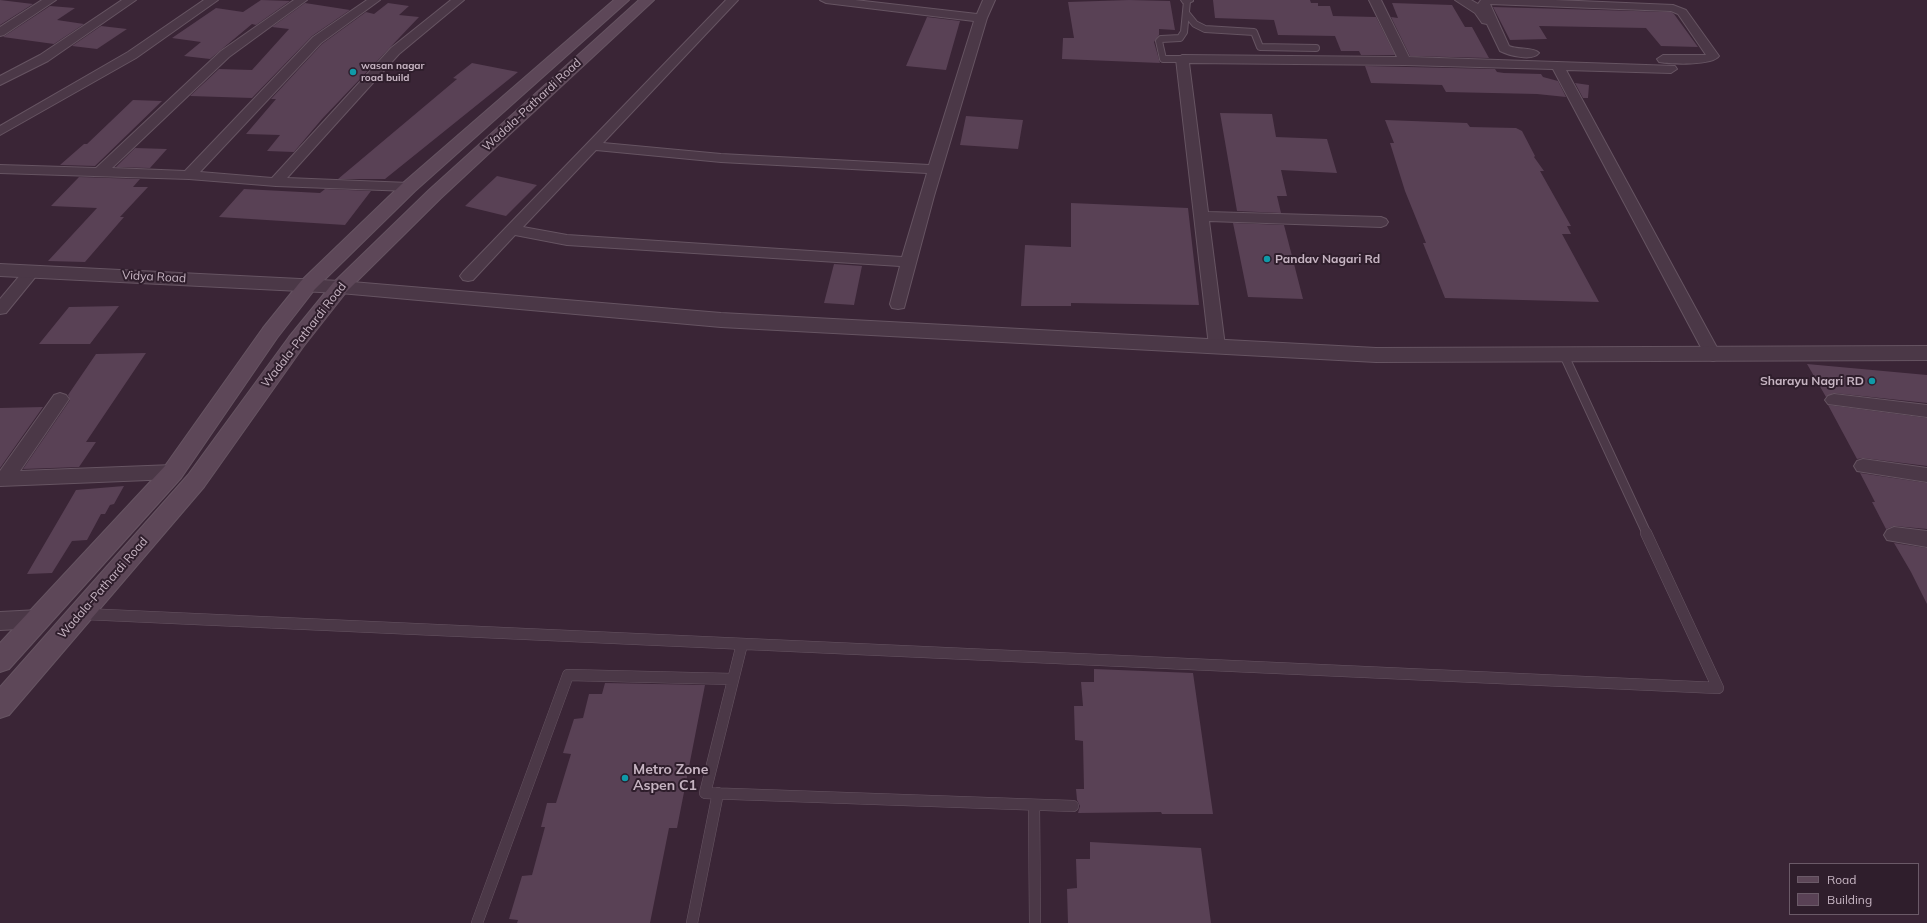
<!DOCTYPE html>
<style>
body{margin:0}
#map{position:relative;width:1927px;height:923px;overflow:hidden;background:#3a2536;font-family:Mulish,sans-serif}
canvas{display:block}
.legend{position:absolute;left:1789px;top:863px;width:130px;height:52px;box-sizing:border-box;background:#2f1e2c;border:1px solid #6b5a68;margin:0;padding:5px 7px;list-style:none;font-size:12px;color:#c6b4c2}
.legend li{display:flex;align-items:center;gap:8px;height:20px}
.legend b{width:20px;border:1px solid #6b5a68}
</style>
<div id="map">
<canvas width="1927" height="923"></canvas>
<ul class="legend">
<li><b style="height:5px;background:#5d4758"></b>Road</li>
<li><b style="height:11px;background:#594155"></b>Building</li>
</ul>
</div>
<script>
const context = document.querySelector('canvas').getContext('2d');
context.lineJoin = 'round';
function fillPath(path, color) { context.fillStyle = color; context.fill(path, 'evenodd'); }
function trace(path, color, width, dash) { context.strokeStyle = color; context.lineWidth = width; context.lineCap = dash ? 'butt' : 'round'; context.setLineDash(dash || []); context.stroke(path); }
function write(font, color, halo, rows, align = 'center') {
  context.font = font + ' Mulish,sans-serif'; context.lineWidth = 4; context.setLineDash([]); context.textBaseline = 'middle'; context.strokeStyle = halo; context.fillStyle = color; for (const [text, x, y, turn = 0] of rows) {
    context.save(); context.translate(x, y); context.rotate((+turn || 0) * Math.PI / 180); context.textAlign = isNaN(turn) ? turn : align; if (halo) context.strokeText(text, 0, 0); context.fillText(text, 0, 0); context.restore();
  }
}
fillPath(new Path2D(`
 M0,0L33,4L0,25Z
 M261,0L290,1L256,25L252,24L210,59L184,56L201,42L172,38L216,8L243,12Z
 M1129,0L1170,1L1175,30L1159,29V35L1154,42L1160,63L1062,59L1063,38H1074L1068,2Z
 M1213,0H1310L1311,3H1318V6H1330L1333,16L1376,17L1395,55H1361L1359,51H1341L1335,36L1278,35L1274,20L1215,18Z
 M305,3L350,10L312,36L252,98L190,96L219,69L252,70L289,29L272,27Z
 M388,3L409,6L399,15L419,17L322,119L294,152L267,151L280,135L246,134L276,99H271L322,44L366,12L374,14Z
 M1392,3L1452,5L1465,27H1472L1489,58L1410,56L1391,17L1398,18Z
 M50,6L75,8L57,20L84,24L54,44L3,37Z
 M1493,7L1671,12L1674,14L1698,47L1661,46L1646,28L1539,26L1547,39L1510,40Z
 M927,17L960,21L946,70L906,66Z
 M101,26L127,29L97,49L72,46Z
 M472,63L518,72L385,179H338L457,79L453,78Z
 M1365,66L1495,69L1497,72L1504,73L1541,74L1543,77L1558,81L1566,97L1537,94L1446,92L1442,85L1371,83Z
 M1575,83L1589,85L1588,98H1583Z
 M133,100L162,101L95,166L60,165L84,144H87Z
 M1220,113L1272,114L1276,137L1327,139L1337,173L1281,170L1287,196H1277L1281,213L1237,211Z
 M966,116L1023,120L1018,149L960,145Z
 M1385,120L1467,123L1470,127L1516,128L1522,131L1535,156L1534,157L1544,171H1540L1571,226H1567L1571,234H1562L1599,302L1445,298L1423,243H1426L1405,191L1390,143H1394Z
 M135,148L167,149L150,168L116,167Z
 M497,176L537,185L506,216L465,206Z
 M79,177L140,179L133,187H148L120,217H124L85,262L48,261L97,208L51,206Z
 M244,189L320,193L325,189L371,191L345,225L219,217Z
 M1071,203L1188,208L1199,305L1071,303V306H1021L1025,245L1071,247Z
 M1233,223L1284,225L1303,299L1248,297Z
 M834,264L862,266L854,305L824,303Z
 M119,306L90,344H39L69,307Z
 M146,353L86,442H96L79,467L23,469L70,400L68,395L96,354Z
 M1807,364L1927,375V403L1834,393L1826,397Z
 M1828,405L1927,418V466L1863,458L1857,459Z
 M43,407L0,468V408Z
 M1860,473L1927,483V529L1894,526L1886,529L1872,502H1875Z
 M124,486L114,504L110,505L105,514H101L87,540L72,541L52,573L27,574L76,490Z
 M1894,543L1927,548V604L1911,572Z
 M1094,669L1193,673L1213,814H1162L1161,812L1078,813L1080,806L1077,800L1076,789H1084L1083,741L1075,740L1074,706H1083L1081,682H1094Z
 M605,683L705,685L677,828H669L650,923H517L518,920L509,919L522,876L532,875L545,827H541L547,803H556L571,754L563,753L574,719L583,718L589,694H602Z
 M1090,842L1201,848L1211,923H1068L1067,889L1077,888L1076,859H1090Z`), '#594155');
const serviceFar2 = new Path2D(`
 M1186,13L1195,24L1205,29L1254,32L1260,47L1316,48
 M1182,59H1163L1159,41L1161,39L1180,38L1184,32L1187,1`);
const serviceFar1 = new Path2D(`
 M1564,355L1647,534`);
const service = new Path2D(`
 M84,614L1718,688L1646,533
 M742,644L705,793L1073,806
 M1034,805L1035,923
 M477,923L568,675L733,679
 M692,923L718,793`);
const minor = new Path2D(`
 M42,0H56L4,35L0,36V27Z
 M122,0H136L48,61L0,85V76L40,55Z
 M204,0H218L136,58L0,135V126L128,52Z
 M294,0H307L229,57L112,168L185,171L313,37L367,0H380L321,43L200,172L272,178L391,48L451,0H464L399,54L287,178L409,183L414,184L416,187L414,190L409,191L276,186L189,179L0,173V165L96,168L221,51Z
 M726,0H738L603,143L721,154L929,165L974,21L826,3L820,0H855L977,14L983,0H995L987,18L934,196L904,308L898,309L892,308L890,304L900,266L567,245L515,235L473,280L468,281L463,280L460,276L463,272ZM596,150L721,162L927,173L902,257L567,235L523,227Z
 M1181,0H1193V1L1187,4L1183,3Z
 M1369,0H1381L1409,57L1675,66L1677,69L1671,73L1566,70L1721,355L1719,359L1713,361L1707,359L1705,355L1553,69L1405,65L1189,63L1208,212L1381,217L1386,219L1388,222L1386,225L1381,227L1209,221L1225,346L1223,350L1217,352L1211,350L1209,346L1176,59L1182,55L1397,57Z
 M1455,0H1471L1478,4L1481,0H1555L1673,5L1686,10L1719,56C1712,66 1670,64 1659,62L1657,59L1663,55H1706L1678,14L1671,11L1490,4L1509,46C1518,50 1534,47 1539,53C1532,62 1508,55 1500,51L1487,24L1482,23L1475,13Z
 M32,266L37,267L40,271L37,275L6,313L0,314V299L27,267Z
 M60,393L66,395L69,399L20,471L173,465L179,467L182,472L179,477L173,479L0,486V471L54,395Z
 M1834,394L1927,405V417L1828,404L1825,400L1828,396Z
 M1863,459L1927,468V482L1857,471L1854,466L1857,461Z
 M1894,527L1927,531V547L1887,540L1884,535L1887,530Z
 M39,610L46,613L49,619L46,625L39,628L0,630V612Z`);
const tertiary = new Path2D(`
 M0,264L340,281L721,313L1376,348L1927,346V360L1376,362L721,327L340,293L0,276Z`);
const secondary = new Path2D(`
 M614,0H629L415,191L315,289L277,338L181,478L9,669L0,672V643L165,466L263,328L301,281L403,183Z
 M639,0H654L441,198L347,291L303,347L204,487L9,715L0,718V687L188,475L289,337L333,283L429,190Z`);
trace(serviceFar2, '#665462', 8);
trace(serviceFar1, '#665462', 10);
trace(service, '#665462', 12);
trace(minor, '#665462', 2);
trace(tertiary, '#665462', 2);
trace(secondary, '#665462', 2);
trace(serviceFar2, '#4b3847', 6);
trace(serviceFar1, '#4b3847', 8);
trace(service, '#4b3847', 11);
fillPath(minor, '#4b3847');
fillPath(tertiary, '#4b3847');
fillPath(secondary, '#5d4758');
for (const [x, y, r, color] of [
 [353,72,4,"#0f9aa8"],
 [1267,259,4,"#0f9aa8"],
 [1872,381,4,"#0f9aa8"],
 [625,778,4,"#0f9aa8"]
]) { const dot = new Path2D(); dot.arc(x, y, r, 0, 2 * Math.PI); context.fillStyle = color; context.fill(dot); trace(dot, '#2f1e2c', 1.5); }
write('bold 10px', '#c6b4c2', '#2f1e2c', [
 ["wasan nagar",361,66],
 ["road build",361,78]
], 'left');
write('12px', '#c6b4c2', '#2f1e2c', [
 ["Wadala-Pathardi Road",532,105,-43],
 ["Vidya Road",154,277,3],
 ["Wadala-Pathardi Road",304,335,-52],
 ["Wadala-Pathardi Road",103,588,-49]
]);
write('bold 12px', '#c6b4c2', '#2f1e2c', [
 ["Pandav Nagari Rd",1275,259],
 ["Sharayu Nagri RD",1864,381,"right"]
], 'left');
write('bold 14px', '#c6b4c2', '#2f1e2c', [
 ["Metro Zone",633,770],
 ["Aspen C1",633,786]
], 'left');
</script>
